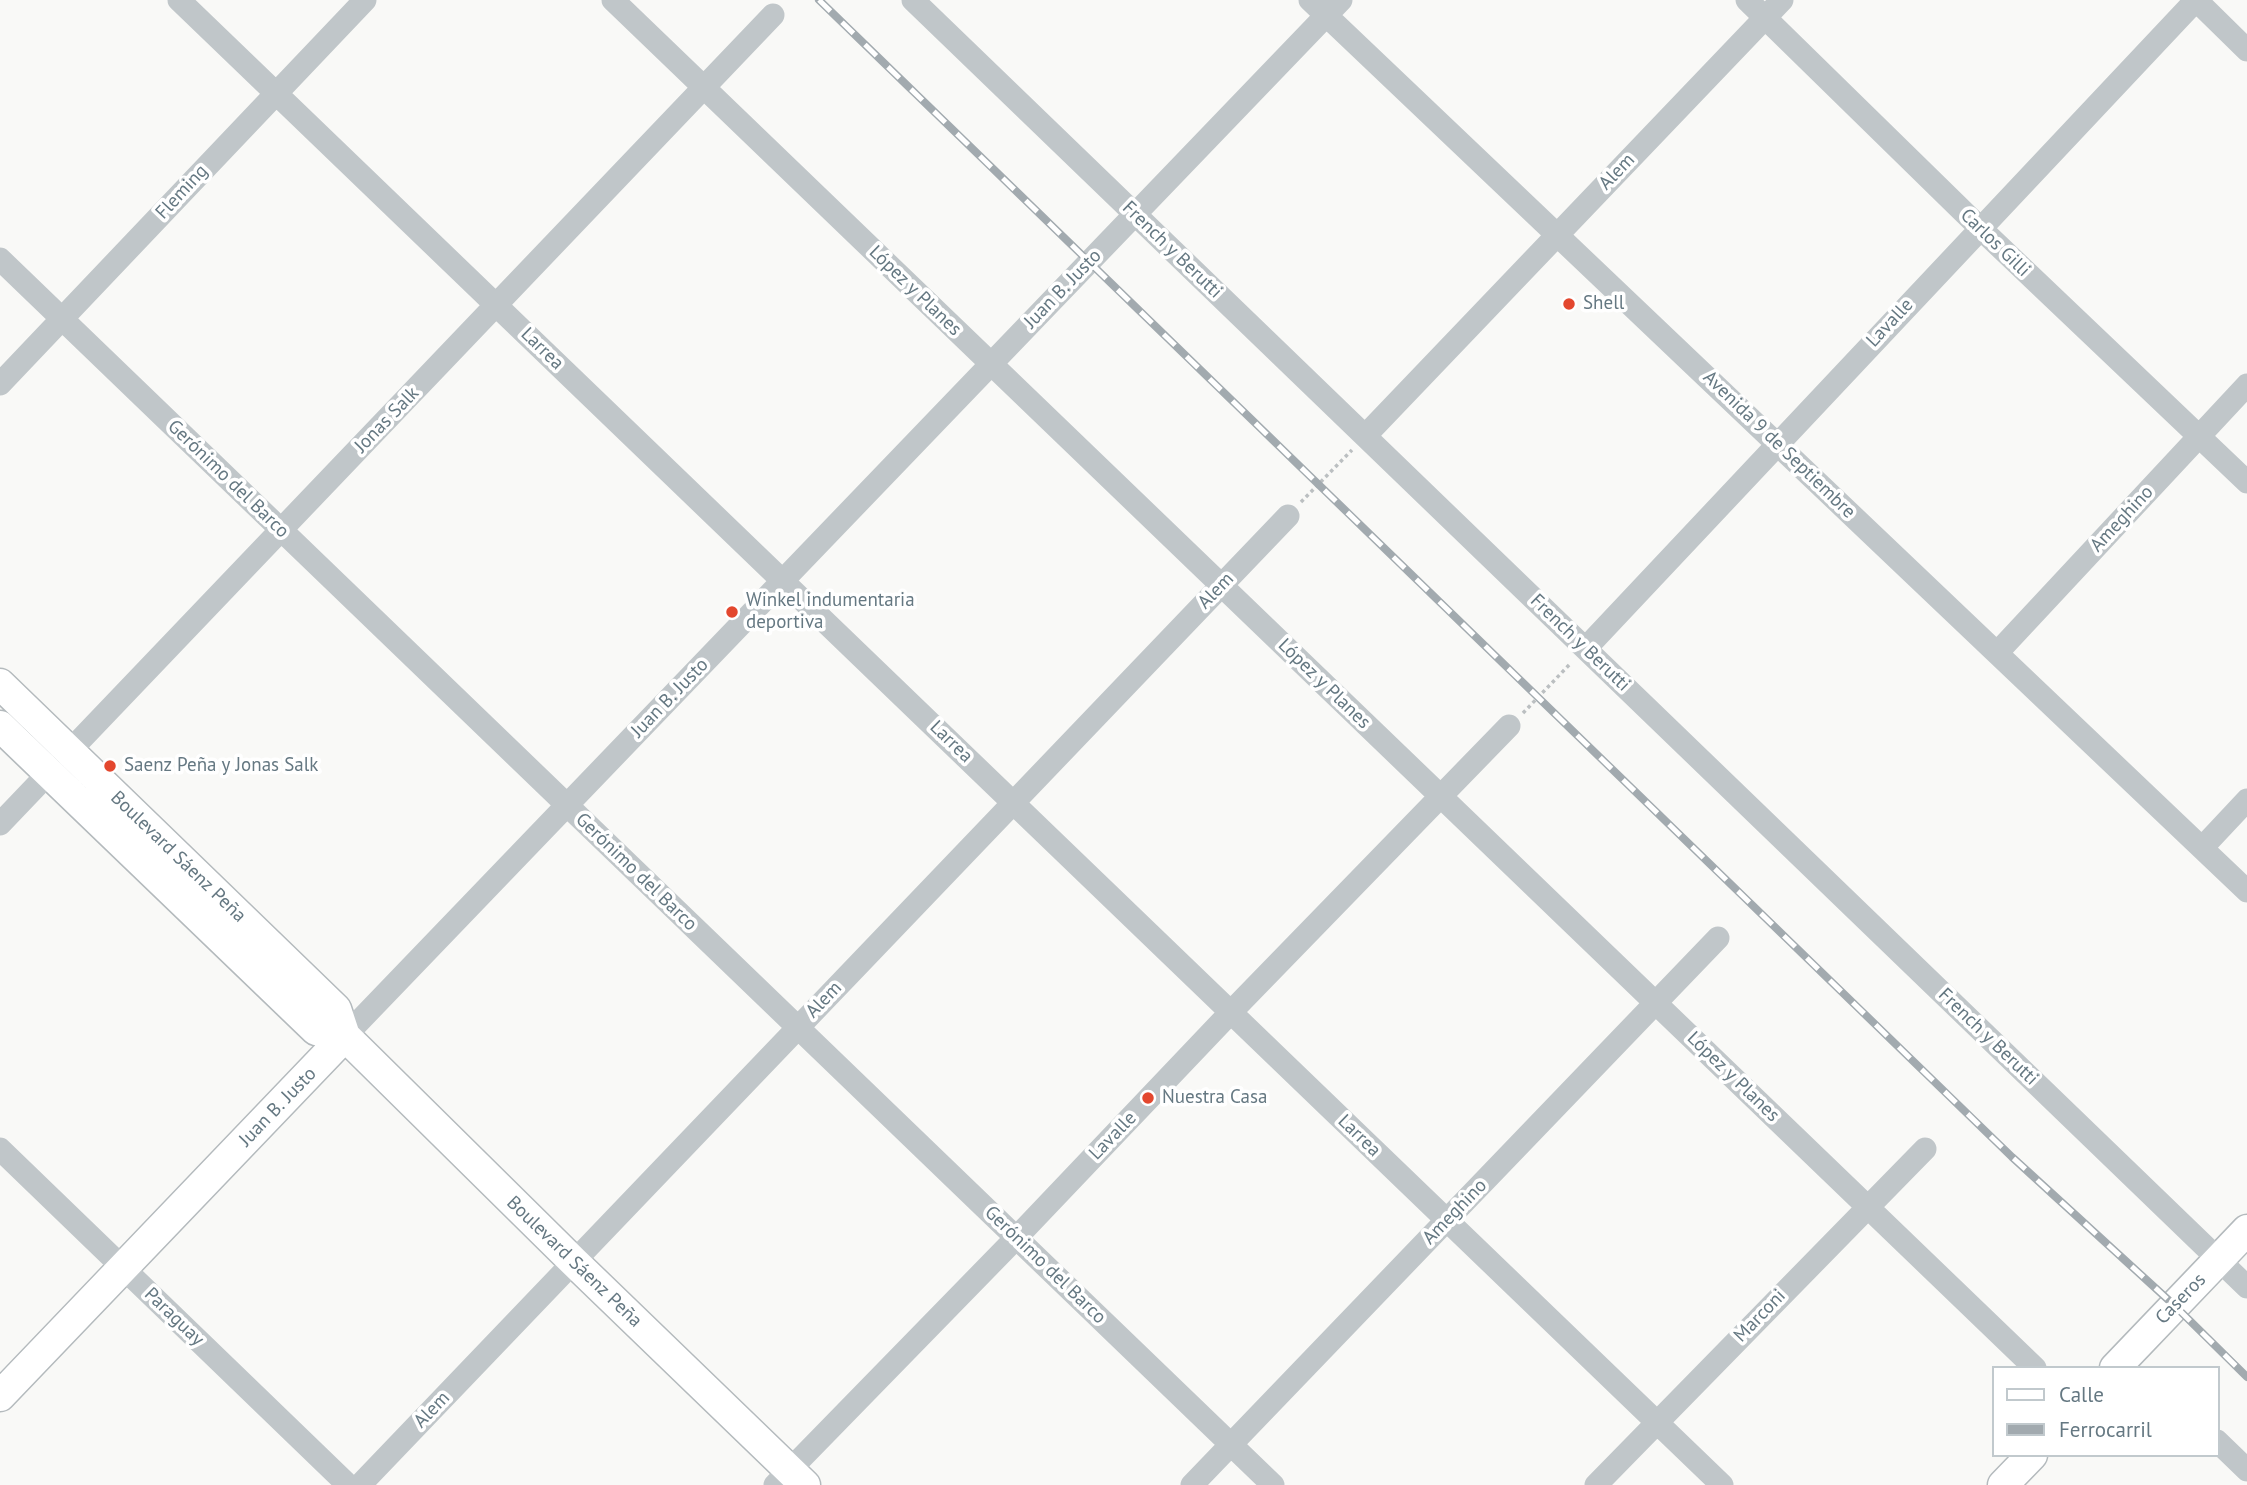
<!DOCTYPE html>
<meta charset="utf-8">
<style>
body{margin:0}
#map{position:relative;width:2247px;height:1485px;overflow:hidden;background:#f9f9f7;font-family:"PT Sans",sans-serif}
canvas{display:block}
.legend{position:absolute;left:1992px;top:1366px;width:228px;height:91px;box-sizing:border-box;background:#fff;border:2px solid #c1c9cd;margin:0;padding:9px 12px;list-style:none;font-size:21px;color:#657882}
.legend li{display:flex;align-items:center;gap:14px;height:35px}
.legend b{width:35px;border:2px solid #c1c9cd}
</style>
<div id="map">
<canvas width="2247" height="1485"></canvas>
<ul class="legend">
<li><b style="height:9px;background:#fff"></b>Calle</li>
<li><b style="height:9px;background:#a2aaaf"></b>Ferrocarril</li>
</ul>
</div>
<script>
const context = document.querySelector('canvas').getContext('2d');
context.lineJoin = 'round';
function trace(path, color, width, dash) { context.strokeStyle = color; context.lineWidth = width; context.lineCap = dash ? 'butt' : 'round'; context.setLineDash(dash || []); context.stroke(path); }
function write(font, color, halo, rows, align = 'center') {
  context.font = font + ' "PT Sans",sans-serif'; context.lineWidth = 7; context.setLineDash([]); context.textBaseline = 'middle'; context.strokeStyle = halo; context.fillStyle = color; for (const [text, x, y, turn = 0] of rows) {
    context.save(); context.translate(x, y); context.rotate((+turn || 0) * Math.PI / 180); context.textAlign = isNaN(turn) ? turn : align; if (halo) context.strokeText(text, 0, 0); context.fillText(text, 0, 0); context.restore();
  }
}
const major = new Path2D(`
 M0,684L336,1009L345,1036L574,1262L805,1485
 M0,726L316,1030L345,1036
 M2115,1368L2247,1230
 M0,1396L345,1036
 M2003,1485L2032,1455`);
trace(major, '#b4babd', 33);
trace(new Path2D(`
 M1301,502L1352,450
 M1523,713L1571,663`), '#bbbfc1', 3.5, [3.5, 3.5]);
trace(new Path2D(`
 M179,0L1722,1485
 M613,0L2035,1368
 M913,0L2247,1287
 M1310,0L2247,891
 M1747,0L1980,228L2247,482
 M2196,0L2247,50
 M0,259L1273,1485
 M0,384L365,0
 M1365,436L1782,0
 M1586,648L2196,0
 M1997,653L2247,385
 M0,824L773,15
 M2202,848L2247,800
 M345,1036L1341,0
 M0,1149L348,1485
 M2217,1441L2247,1470
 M360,1485L1288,516
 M775,1485L1016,1238L1231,1012L1509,726
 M1192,1485L1718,938
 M1596,1485L1925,1149`), '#c0c6c9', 23);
trace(major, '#fff', 30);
const rail = new Path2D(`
 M819,0L2012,1157L2175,1306L2247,1377`);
trace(rail, '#a2aaaf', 8);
trace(rail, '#fff', 5, [16]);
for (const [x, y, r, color] of [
 [1569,304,7,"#e3472e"],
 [732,612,7,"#e3472e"],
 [110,766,7,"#e3472e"],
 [1148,1098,7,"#e3472e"]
]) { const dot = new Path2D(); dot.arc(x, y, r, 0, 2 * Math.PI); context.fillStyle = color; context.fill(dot); trace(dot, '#fff', 2.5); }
write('19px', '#657882', '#fff', [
 ["Alem",1617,172,-46],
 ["Fleming",182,192,-47],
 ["Carlos Gilli",1995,243,44],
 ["French y Berutti",1172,250,44],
 ["Juan B. Justo",1063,289,-46],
 ["López y Planes",915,291,44],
 ["Lavalle",1890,323,-47],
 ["Larrea",542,349,44],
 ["Jonas Salk",387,420,-46],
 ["Avenida 9 de Septiembre",1779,445,44],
 ["Gerónimo del Barco",228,479,44],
 ["Ameghino",2122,519,-47],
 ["Alem",1216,591,-46],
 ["French y Berutti",1580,643,44],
 ["López y Planes",1324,684,44],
 ["Juan B. Justo",670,698,-46],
 ["Larrea",951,742,44],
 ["Boulevard Sáenz Peña",178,857,44],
 ["Gerónimo del Barco",636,872,44],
 ["Alem",824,1000,-46],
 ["French y Berutti",1988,1037,44],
 ["López y Planes",1733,1077,44],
 ["Juan B. Justo",278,1107,-46],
 ["Lavalle",1113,1136,-46],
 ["Larrea",1359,1136,44],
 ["Ameghino",1455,1212,-46],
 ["Boulevard Sáenz Peña",574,1262,44],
 ["Gerónimo del Barco",1045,1265,44],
 ["Caseros",2181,1299,-46],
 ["Marconi",1760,1316,-46],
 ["Paraguay",174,1317,44],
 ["Alem",432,1410,-46]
]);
write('19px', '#657882', '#fff', [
 ["Shell",1583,304],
 ["Winkel indumentaria",746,601],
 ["deportiva",746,623],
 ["Saenz Peña y Jonas Salk",124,766],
 ["Nuestra Casa",1162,1098]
], 'left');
</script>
